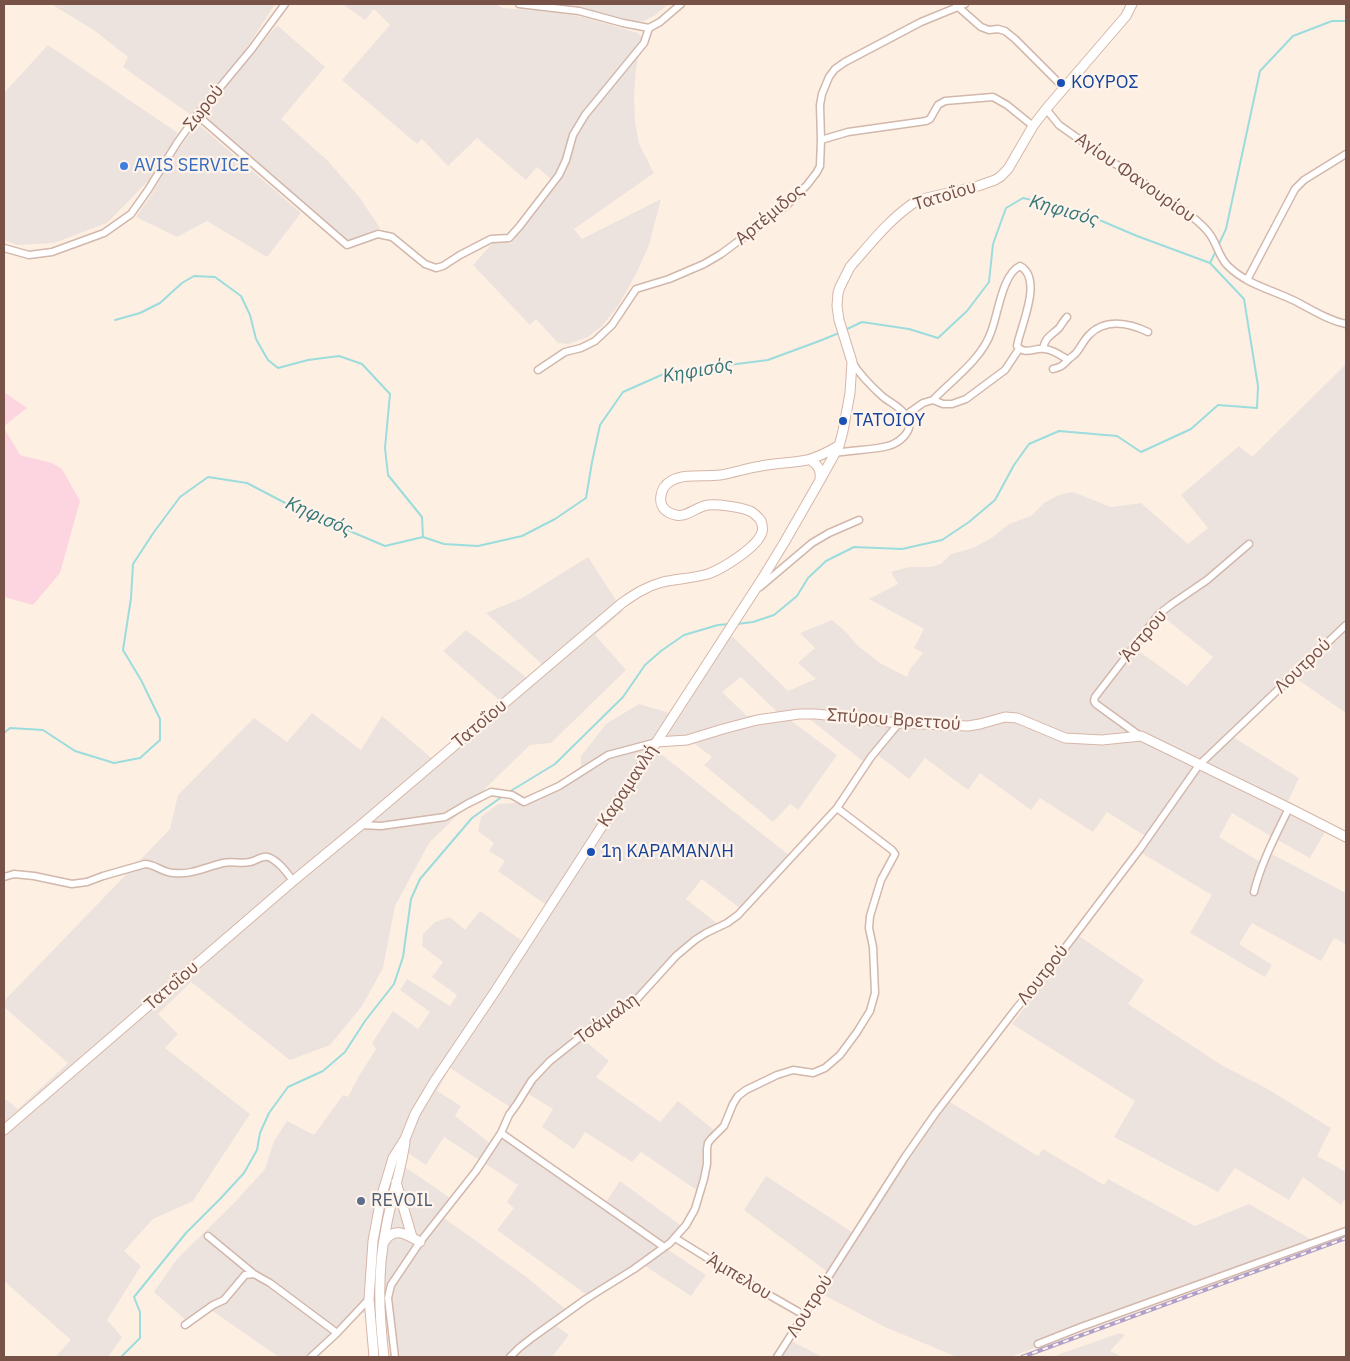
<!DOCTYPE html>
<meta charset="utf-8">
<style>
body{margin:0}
#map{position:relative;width:1350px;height:1361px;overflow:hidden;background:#feefe3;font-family:"IBM Plex Sans",sans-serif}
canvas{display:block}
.frame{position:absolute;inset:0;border:5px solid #785147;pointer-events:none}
</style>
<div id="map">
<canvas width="1350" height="1361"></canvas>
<div class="frame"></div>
</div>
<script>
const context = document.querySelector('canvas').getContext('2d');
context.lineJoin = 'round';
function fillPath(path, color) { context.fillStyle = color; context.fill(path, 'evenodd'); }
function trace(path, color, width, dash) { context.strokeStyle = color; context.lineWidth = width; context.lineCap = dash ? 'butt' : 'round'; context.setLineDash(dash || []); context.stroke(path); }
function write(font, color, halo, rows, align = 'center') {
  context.font = font + ' "IBM Plex Sans",sans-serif'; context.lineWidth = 4.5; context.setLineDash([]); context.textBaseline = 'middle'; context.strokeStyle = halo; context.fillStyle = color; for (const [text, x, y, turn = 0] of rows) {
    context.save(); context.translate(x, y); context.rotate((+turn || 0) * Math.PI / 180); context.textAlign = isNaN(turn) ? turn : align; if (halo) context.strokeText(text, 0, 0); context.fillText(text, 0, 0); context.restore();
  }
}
fillPath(new Path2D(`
 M51,4H275L241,57L191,115L123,67L128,57L95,31Z
 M346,4H496L503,8L551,12L583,17L638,33L642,38L636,69L634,96L635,121L639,144L654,173L574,229L582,239L661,199L649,245L636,274L618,306L602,326L588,337L568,344L558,343L536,319L530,325L473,265L499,236L510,244L555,183L537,167L526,180L477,138L448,166L422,139L417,144L342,80L390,25L374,9L365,20L345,6Z
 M550,4H669L654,16L643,21L631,22L584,8Z
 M277,25L325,67L281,119L328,161L360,198L380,228L347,242L202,116Z
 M48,45L178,133L149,180L107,223L54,243L17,245L4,240V93Z
 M198,124L301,213L267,257L207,221L177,237L136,217L152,194L167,167L183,143Z
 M1346,364V713L1297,679L1233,737L1299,778L1288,801L1330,823L1310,858L1272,837L1232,813L1219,837L1260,862L1266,851L1346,893V944L1334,938L1321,961L1252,923L1239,944L1272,965L1265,977L1190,933L1212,895L1140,852L1150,839L1107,812L1093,832L1040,798L1031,810L980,773L968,790L925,758L909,779L878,755L869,766L807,717L790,720L837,755L798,810L790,804L773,822L704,765L712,757L691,741L661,744L657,751L794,859L745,912L702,879L686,899L723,928L693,946L679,959L639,1003L594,1029L583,1039L609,1061L596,1077L660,1122L678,1101L714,1130L708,1138L703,1150L702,1171L698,1191L641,1152L632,1162L585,1132L574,1149L542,1127L553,1109L528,1094L516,1111L450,1068L437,1091L461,1106L455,1116L491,1144L500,1130L606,1202L620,1181L687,1230L676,1242L667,1249L706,1275L691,1296L645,1266L591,1298L497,1230L514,1208L507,1202L518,1185L444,1137L426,1165L408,1153L405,1167L456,1202L444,1218L525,1276L570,1313L555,1325L569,1335L552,1357H400L393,1311L360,1313L316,1357H279L208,1308L190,1324L154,1292L177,1259L234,1203L265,1169L274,1141L287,1121L314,1135L343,1095L348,1097L359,1076L376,1049L372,1043L393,1011L418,1029L430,1012L400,990L407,979L450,1006L457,995L432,977L443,962L422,946L423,934L435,922L450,917L465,930L480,911L528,945L552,909L498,871L505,861L489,851L494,843L478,831L481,817L498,804L515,803L559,782L581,766V756L606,724L639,704L669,713L723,632L732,636L788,691L816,679L798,663L815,648L800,633L832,620L844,630L857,645L880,663L907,677L910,669L923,653L914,648L924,629L869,599L898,584L891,572L909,567H930L941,564L951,554L973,548L993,537L1009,524L1031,516L1044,503L1059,495L1073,492L1111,507L1141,503L1188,544L1208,528L1181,495L1239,446L1252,457ZM1161,615L1213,657L1187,686L1136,649ZM741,677L777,712L747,716L722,692Z
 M588,557L623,611L595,635L626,670L551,743L530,745L429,843L395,906L383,968L362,1006L330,1045L290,1060L191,982L158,1014L178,1034L165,1048L250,1114L193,1201L153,1219L124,1251L141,1266L107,1320L122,1337L108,1357H55L71,1340L4,1281V1098L18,1109L68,1063L4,1007V1001L170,829L178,795L254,718L287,742L312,713L361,750L382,716L435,761L500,701L443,651L466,630L530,680L543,665L486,613L522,598Z
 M1079,936L1144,980L1128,1004L1223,1066L1266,1088L1331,1128L1317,1156L1346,1172V1197L1341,1205L1303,1177L1289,1200L1235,1168L1218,1192L1114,1137L1135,1101L1012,1024Z
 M950,1102L1038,1156L1043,1149L1104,1185L1108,1179L1195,1226L1249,1204L1319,1244L1010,1357H957L885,1327L822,1294L833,1276L744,1210L766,1176L858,1236L912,1152Z
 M1120,1333L1125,1335L1110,1351L1123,1357H1058L1057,1355Z
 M791,1341L823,1357H781Z`), '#ede3de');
fillPath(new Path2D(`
 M4,392L27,408L4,426Z
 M4,428L20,455L52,463L62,469L80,501L60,573L33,605L4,597Z`), '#fdd5e0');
trace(new Path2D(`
 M1218,246L1226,229L1260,71L1293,36L1332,21H1346
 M115,320L140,313L160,303L182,283L194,276L215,277L241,296L250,315L256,339L268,360L278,368L308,360L339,356L362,364L390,394L385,448L388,475L422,517L423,537
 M845,330L862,322L909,329L938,338L967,311L989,282L993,244L1006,208L1023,198L1076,210L1137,236L1210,263L1216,251
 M737,624L753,622L774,615L797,596L808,578L826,561L854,547L902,549L942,540L969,522L995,500L1014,465L1029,444L1059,431L1117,436L1141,452L1191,429L1218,405L1257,408L1258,386L1244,299L1210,263
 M4,733L10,728L43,730L75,751L114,763L140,758L160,740V719L141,680L123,650L131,598L133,564L154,532L180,497L208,477L247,483L291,506L385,546L423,537L444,544L478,546L522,536L555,519L586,498L592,462L600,425L623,392L666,373L768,360L822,340L839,333
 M509,792L555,764L623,697L645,665L661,651L684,635L718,625L730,624
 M121,1357L140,1338V1312L134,1297L186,1233L220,1199L244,1173L257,1150L260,1133L269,1113L288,1087L323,1071L345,1052L365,1021L394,984L403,957L411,899L420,879L472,818L503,796`), '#9bdcdc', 2);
const street = new Path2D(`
 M519,4L579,11L623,23L649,28
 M956,5L981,27L989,30L998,29L1005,31L1015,39L1064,88
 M649,28L660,22L681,4
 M1046,109L1059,125L1076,137L1186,212C1195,219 1205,226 1211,236C1217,245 1220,259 1228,266C1246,284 1272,290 1293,300C1311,309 1327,320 1346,324
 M197,115L347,245L378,234L392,237L425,264L436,268L443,266L460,255L491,239L509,238L519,227L559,175L566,160L573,135L585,115L644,43L649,28
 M821,140L848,132L926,121L930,119L938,105L945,101L993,97L1007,105L1033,126
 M4,248L29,255L52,252L104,233L131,214L148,190L177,143L197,115L251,50L285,4
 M1247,280L1295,189L1304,180L1346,154
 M1043,348C1046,336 1051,336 1059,328C1062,324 1064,320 1067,317
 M1053,369C1062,367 1063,365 1069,359C1071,357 1073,356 1075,354C1080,349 1083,341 1089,335C1105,318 1129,323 1148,332
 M538,370L565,352L581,348L595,341L612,325L636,289L669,279L704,264L721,254L787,205L807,185L817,172L820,166L821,140L820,105L822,94L829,77L835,69L845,62L921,22L965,4
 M933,400L943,404H952L966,399L1005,370L1019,349
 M906,415L923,403L933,400C952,380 982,359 991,332C998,315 1002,274 1020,266C1044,279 1020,327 1017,346C1025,356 1035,347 1045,349C1054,350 1060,355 1068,360
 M835,453C852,450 873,450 888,446C899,443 914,431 908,419C903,408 890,403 882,396C871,386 860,375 852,362
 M760,587L812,543L829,533L859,520
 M1140,736L1096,704L1094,701L1095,697L1159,614L1172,604L1207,580L1249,544
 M361,825L381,826L445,817L467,804L491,792L512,795L524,802L559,786L608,755L657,742
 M4,877L14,874L34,876L72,884L87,882L103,876L145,864C155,864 163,873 174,873C191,875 206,867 223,863C232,861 241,864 250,862C256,861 262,855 268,857C279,861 287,873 293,881
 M1254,892C1261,863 1276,835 1289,808
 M501,1133L664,1247
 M208,1236L254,1274
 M675,1238L743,1280L804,1315
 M185,1325L213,1305L224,1300L245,1275L254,1274L270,1283L337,1333
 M1038,1344L1081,1327L1346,1231
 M311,1357L337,1333L369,1299
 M395,1357L388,1298L391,1285L420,1242L476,1171L501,1133L509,1115L517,1104L532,1080L550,1061L599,1022L637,999L676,956L695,940L706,933L727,923L738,915L837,808L871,757L899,723
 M510,1357L519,1348L533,1337L586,1299L634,1269L670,1243L686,1225L695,1209L704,1179L707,1164V1149L708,1143L711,1139L724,1126L733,1104L738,1096L746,1090L777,1075L793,1070L813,1073L825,1068L840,1055L857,1032L870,1011L875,993L873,947L869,928L870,916L881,880L895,854L892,850L837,808
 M777,1357L905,1157L935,1114L1015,1010L1052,965L1140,849L1199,765L1346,625`);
const secondary = new Path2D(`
 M812,461C819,466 821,471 820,480
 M657,742L687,740L723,729L757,720L799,714H816L899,723L968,726L980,724L1005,717L1017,718L1065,738L1102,740L1141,736L1289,808L1346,837
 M4,1130L293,881L361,825L622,603C635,594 647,586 663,582C678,579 693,578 708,574C722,569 758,547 762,532C763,529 762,524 761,521C758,517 754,513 750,511C740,507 718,504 708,505C693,507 685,522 668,512C656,505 660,487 671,481C685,473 704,477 720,475C734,473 747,468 761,466C776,463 793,463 807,460C818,457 828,452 838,446
 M396,1182L412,1237
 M383,1244C393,1225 406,1234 420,1242
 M374,1357L369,1299L373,1241L381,1198L393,1158L405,1139L415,1114L434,1082L494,993L762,579L784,543L819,482L839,446L843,431L850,393L852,362L839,320L837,306L838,293L840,287L850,267C871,243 890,218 918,200L978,186L995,180L1000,177L1008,169L1033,126L1046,109L1126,16L1132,4
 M384,1357C379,1314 377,1271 386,1228C391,1199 401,1171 405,1142`);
trace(street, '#d2b7ab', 9);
trace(secondary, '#d6b6a8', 11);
trace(street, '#fff', 6);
trace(secondary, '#fff', 9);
const rail = new Path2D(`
 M1022,1357L1346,1238`);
trace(rail, '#b0a0c9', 4);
trace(rail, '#fff4eb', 2, [5.5]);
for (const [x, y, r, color] of [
 [1061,83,5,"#1a4fb4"],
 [124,166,5,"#3f7fe0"],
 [843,421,5,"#1a4fb4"],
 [591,852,5,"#1a4fb4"],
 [361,1201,5,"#5c6f8a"]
]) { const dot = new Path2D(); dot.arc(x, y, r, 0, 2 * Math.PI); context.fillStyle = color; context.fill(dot); trace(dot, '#fff4eb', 2); }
write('18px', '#164399', '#fff4eb', [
 ["ΚΟΥΡΟΣ",1071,83],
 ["ΤΑΤΟΙΟΥ",853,421],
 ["1η ΚΑΡΑΜΑΝΛΗ",601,852]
], 'left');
write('18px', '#785147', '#fff4eb', [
 ["Σωρού",204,108,-52],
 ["Αγίου Φανουρίου",1135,178,35],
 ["Τατοΐου",945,196,-17],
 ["Αρτέμιδος",770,215,-40],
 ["Άστρου",1144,636,-50],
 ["Λουτρού",1303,666,-44],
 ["Σπύρου Βρεττού",894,720,4],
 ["Τατοΐου",480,724,-40],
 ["Καραμανλή",628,786,-57],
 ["Λουτρού",1043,975,-52],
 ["Τατοΐου",172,986,-41],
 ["Τσάμαλη",607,1019,-36],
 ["Άμπελου",739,1277,31],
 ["Λουτρού",810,1306,-58]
]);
write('18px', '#366cbe', '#fff4eb', [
 ["AVIS SERVICE",134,166]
], 'left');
write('18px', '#4e5e75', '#fff4eb', [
 ["REVOIL",371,1201]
], 'left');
write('italic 19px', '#367778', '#fff4eb', [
 ["Κηφισός",1064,211,16],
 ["Κηφισός",698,371,-10],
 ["Κηφισός",319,517,24]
]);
</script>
